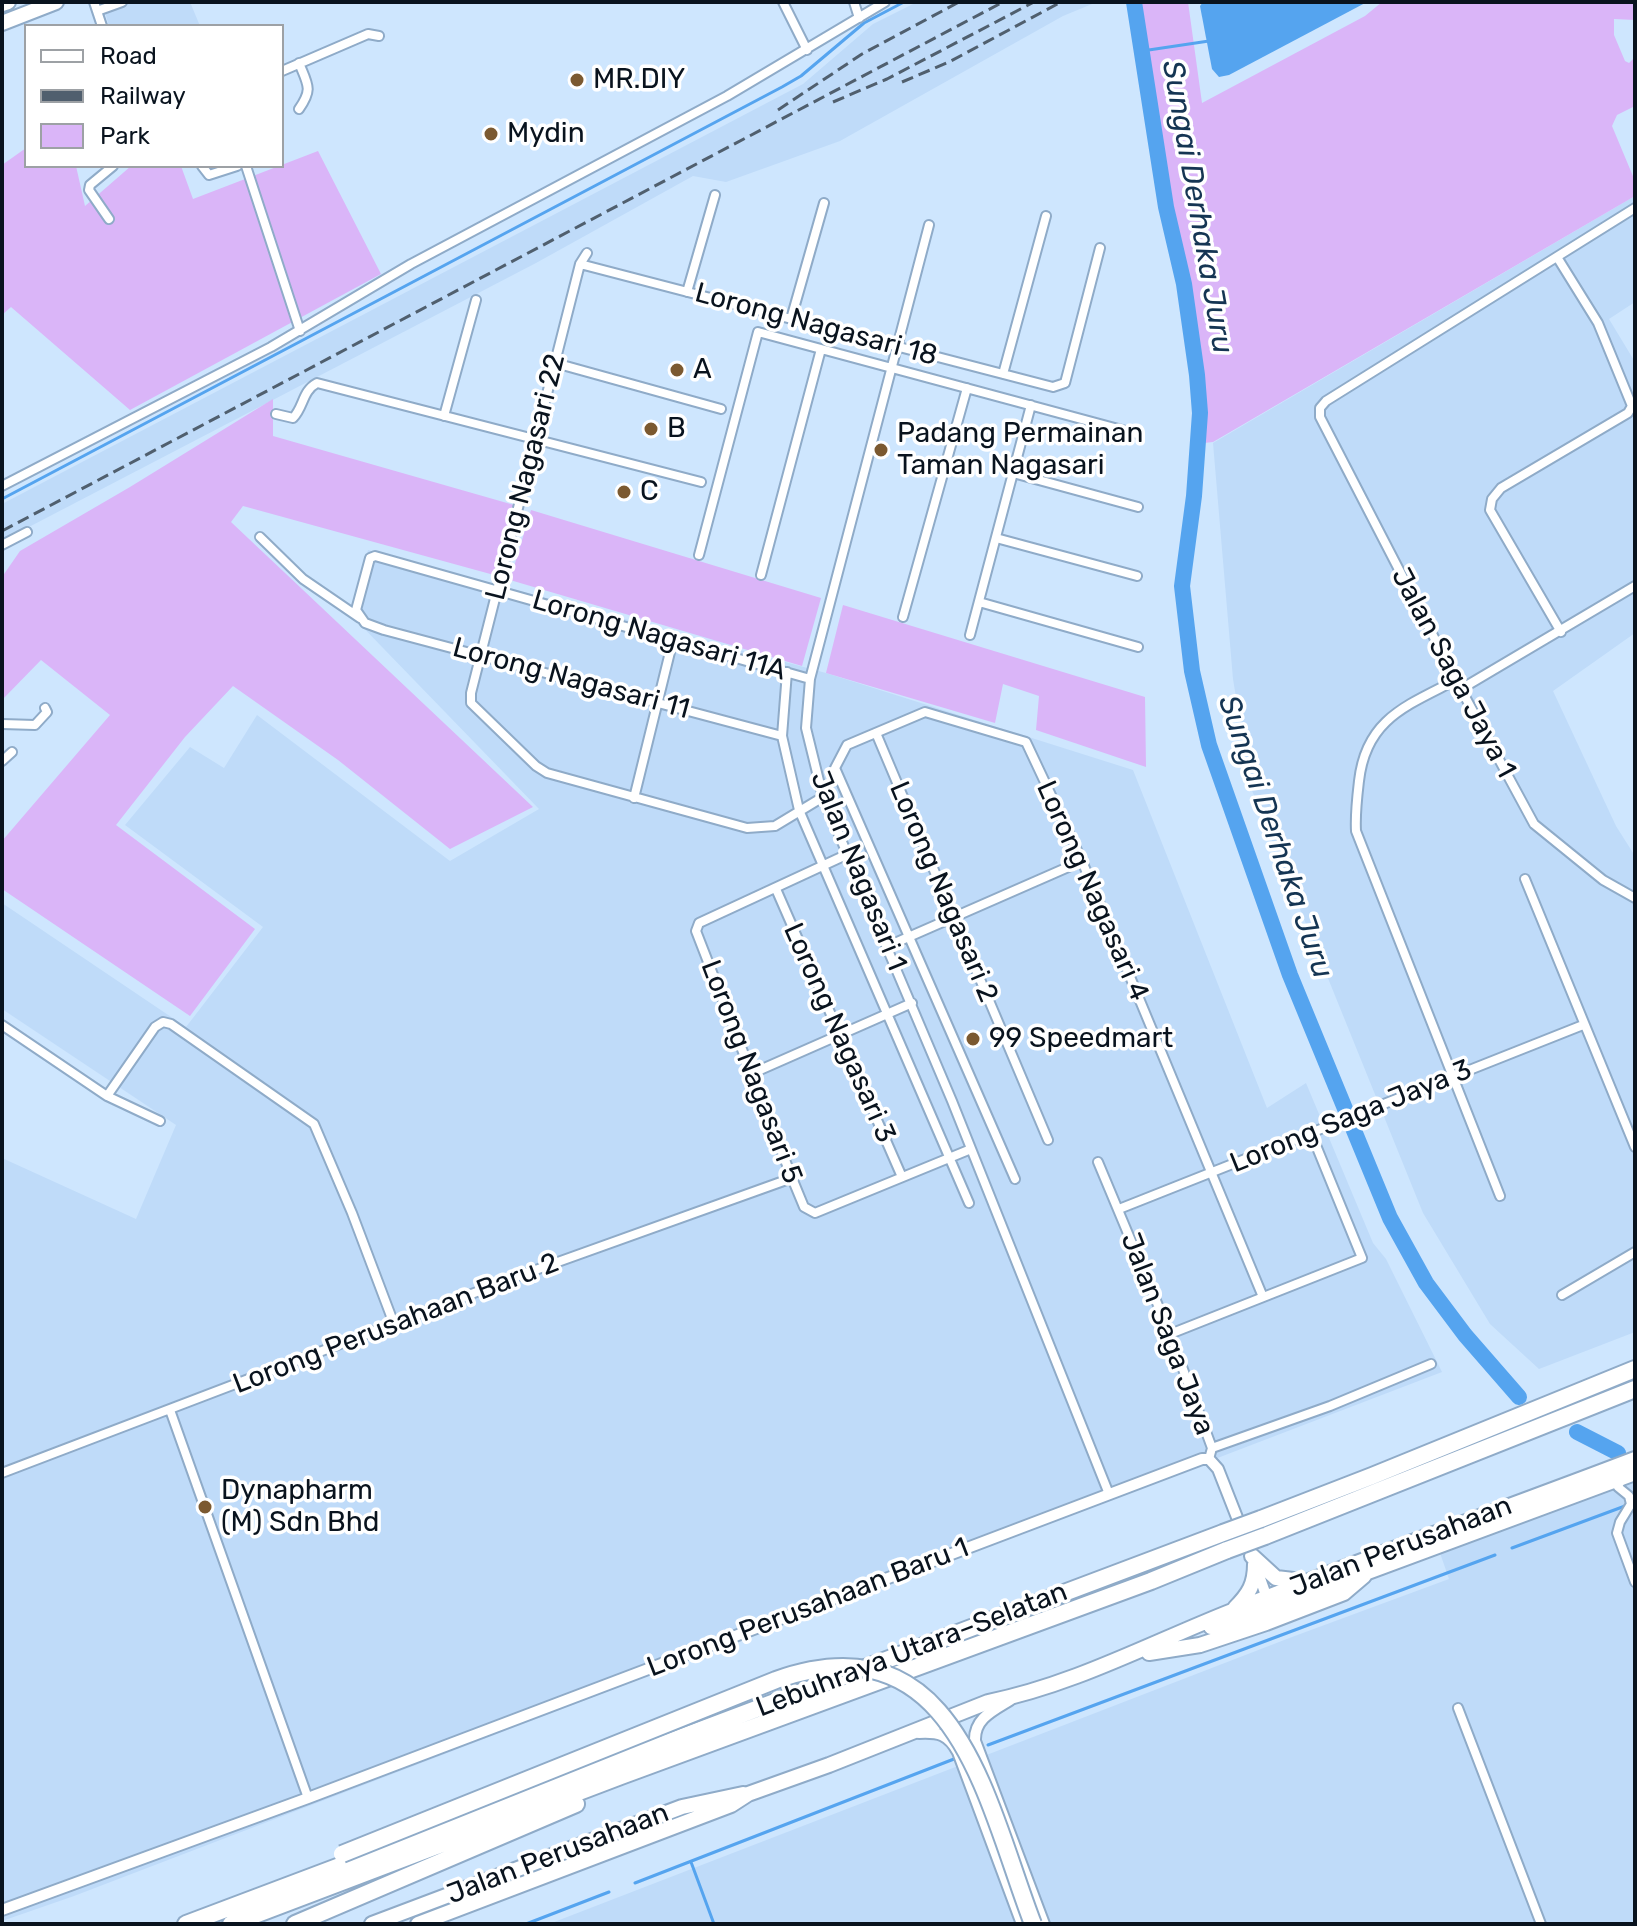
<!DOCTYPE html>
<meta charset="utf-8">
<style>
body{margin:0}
#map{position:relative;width:1637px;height:1926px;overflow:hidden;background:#cee6fe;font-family:Rubik,sans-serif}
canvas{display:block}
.frame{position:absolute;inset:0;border:4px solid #09131e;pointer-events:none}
.legend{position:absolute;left:24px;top:24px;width:260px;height:144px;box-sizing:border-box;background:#fff;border:2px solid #9da1a5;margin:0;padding:10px 14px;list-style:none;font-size:24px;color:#09131e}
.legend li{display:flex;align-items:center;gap:16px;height:40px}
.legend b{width:40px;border:2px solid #9da1a5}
</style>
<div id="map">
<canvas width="1637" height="1926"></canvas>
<div class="frame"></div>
<ul class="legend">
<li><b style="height:10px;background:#fff"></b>Road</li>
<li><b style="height:10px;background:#505f6e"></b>Railway</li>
<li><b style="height:22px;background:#dab5f8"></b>Park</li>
</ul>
</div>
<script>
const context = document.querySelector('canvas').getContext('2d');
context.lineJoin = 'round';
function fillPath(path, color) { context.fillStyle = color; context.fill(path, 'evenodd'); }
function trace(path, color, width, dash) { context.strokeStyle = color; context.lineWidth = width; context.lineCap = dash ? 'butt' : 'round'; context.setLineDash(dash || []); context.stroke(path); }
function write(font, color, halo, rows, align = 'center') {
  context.font = font + ' Rubik,sans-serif'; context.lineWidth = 7; context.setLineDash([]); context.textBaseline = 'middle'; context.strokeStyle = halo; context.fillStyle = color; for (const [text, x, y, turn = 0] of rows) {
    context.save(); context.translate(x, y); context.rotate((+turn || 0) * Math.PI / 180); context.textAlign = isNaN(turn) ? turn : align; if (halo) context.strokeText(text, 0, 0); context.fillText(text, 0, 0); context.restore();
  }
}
fillPath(new Path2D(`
 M102,2H190L200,26H109Z
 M917,2H1097L1063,16L840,141L726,182L693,176L536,263L2,541V504L803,84L873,24Z
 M1635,196V302L1609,319L1635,362V633L1553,691L1616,826L1635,856V1332L1539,1369L1490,1324L1423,1213L1251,788L1233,679L1213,443Z
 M368,550L826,673L1133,770L1267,1108L1306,1083L1373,1243L1386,1259L1442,1372L74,1896L2,1921V1158L136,1219L176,1125L2,1009V903L186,1027L263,927L125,825L190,747L224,768L257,715L450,861L539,809L352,616Z
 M1635,1479V1924H549L1292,1637L1449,1579L1439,1550Z`), '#bfdbf9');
fillPath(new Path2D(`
 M1138,2H1188L1202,103L1365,16L1382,2H1635V20L1614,19V35L1625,61L1629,63L1635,57C1635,75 1634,91 1633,107L1617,115L1612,126L1635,181V196L1213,442L1204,443C1206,363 1184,285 1169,208C1157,140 1149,70 1138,2Z
 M26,148V166H76L85,206L131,166H181L193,199L318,151L381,274L130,410L11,307L2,315V165Z
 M273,399V436L514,505L494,575L243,506L231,522L533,807L450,849L338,760L233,686L185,737L116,825L255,929L190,1016L2,889V841L110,715L41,660L2,700V577L20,551L130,487Z
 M531,510L821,598L802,666L510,580Z
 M843,605L1145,697L1146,767L1036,730L1039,696L1003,684L995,723L826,673Z`), '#dab5f8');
fillPath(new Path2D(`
 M1203,2H1367L1229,75L1219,77L1212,69L1200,6Z`), '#55a4ef');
trace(new Path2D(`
 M1142,51L1209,41
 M2,499L782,87L801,76L864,23L904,2
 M1512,1548L1625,1506
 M988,1745L1495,1555
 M691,1862L714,1924
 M635,1883L954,1759
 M526,1924L609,1892`), '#55a4ef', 3);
trace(new Path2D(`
 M1134,2L1166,207L1184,284L1197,375L1200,413L1194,496L1182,586L1192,671L1209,745L1290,975L1390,1218L1426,1283L1465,1335L1519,1397
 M1577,1432L1618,1453`), '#55a4ef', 16);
const minor = new Path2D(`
 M94,2L102,26
 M783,2L807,50
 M854,2L859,18
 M97,11L122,2
 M299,63C308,85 313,89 299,109
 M282,71L368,34L379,36
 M202,166L209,175L237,166
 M246,166L300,331
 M1635,208L1326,401L1320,408V417L1456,680L1534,824L1603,880L1635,898
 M109,219L89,190L90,185L113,166
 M929,225L810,679L806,728L823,797L952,1101L1109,1494
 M587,253L580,264L471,693V703L536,766L547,773L747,828L775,826L823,797
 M1557,257L1598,323L1632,406L1628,413L1501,488L1492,499L1490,510L1561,632
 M580,264L1053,387L1065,383L1100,248
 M687,292L715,195
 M791,319L824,203
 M555,363L721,409
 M1003,374L1046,216
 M276,414L293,418C304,407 302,391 317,383L701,482
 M444,416L476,300
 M1013,473L1138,507
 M2,486L271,347L411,264L727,96L885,2
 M260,537L303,579L360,618
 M996,538L1137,576
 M2,545L27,532
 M699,555L758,332L1137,434
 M761,575L821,349
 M979,602L1138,647
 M903,617L967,388
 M970,635L1031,405
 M787,672L782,736L799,810L969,1203
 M1456,680C1406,706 1366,719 1359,781C1357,798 1355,814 1356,831L1500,1196
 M1461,689L1635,586
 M2,724L35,725L47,712L45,708
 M876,733L1048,1140
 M782,736L384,630L365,623L356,610L370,558L375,556L810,679
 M2,761L12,752
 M634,798L673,640
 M848,854L699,923L696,931L792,1178L804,1207L815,1213L971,1149
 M1525,879L1635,1147
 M776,889L902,1177
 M888,946L1082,861
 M2,1025L107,1096L160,1121
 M753,1073L912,1003
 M107,1096L155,1027L163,1022L171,1024L314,1124L352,1213L394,1324
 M1098,1162L1170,1334L1212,1448L1209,1459
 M1015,1179L835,768L847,745L925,712L1026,742L1082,861L1263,1297
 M1119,1209L1583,1025
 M1562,1295L1635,1252
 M1170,1334L1362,1258L1311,1133
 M170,1410L308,1798
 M1212,1448L1330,1406L1431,1364
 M2,1473L516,1277L792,1178
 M1622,1478L1618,1487L1629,1496L1631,1504L1620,1522L1617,1533L1635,1582
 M1458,1708L1541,1924`);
const tertiary = new Path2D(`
 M1256,1567L1268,1601
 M1010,1700C992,1711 974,1719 975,1741L1044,1924
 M919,1733C939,1732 948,1734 958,1752L1022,1924
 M2,1910L308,1798L1202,1459H1209L1218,1469L1249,1548`);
const primary = new Path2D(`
 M1252,1556L1276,1578L1302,1581
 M1235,1608C1249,1594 1255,1584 1255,1564
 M1211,1627L1233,1622L1635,1473
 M1149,1653L1200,1645L1266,1623L1344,1593L1364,1576
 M372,1924L682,1807L743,1794
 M418,1924L731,1805L748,1794L829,1765L988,1702C1073,1685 1151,1643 1232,1611C1365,1558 1501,1510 1635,1459`);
const trunk = new Path2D(`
 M2,4L8,2
 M2,23L56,2`);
const motorway = new Path2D(`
 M1261,1519L1372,1476L1635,1369
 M1265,1536L1635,1389
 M186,1924L1223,1533
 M231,1924L621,1776L1151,1581L1227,1550
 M295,1924L576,1804`);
trace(minor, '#8fabc8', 12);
trace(tertiary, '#8fabc8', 14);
trace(primary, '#8fabc8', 18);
trace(trunk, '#8fabc8', 18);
trace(motorway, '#8fabc8', 20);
trace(minor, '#fff', 8);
trace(tertiary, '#fff', 10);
trace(primary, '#fff', 14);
trace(trunk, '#fff', 14);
trace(motorway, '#fff', 16);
trace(new Path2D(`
 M902,82L949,62L1061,2
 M833,102L887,79L1034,2
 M778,110L862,54L959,2
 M2,531L1003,2`), '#505f6e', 3, [12, 6]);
const motorwayBridge = new Path2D(`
 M1223,1533L1261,1519
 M1227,1550L1265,1536
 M342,1854L776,1680C956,1616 986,1802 1033,1924`);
trace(motorwayBridge, '#8fabc8', 20, []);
trace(motorwayBridge, '#fff', 16);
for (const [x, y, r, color] of [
 [577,80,8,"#7b5930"],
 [491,134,8,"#7b5930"],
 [677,370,8,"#7b5930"],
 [651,429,8,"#7b5930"],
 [881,450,8,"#7b5930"],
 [624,492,8,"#7b5930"],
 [973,1039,8,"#7b5930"],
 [205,1507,8,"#7b5930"]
]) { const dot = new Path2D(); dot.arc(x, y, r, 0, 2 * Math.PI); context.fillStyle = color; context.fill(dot); trace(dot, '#fff', 3); }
write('28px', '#09131e', '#fff', [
 ["MR.DIY",593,80],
 ["Mydin",507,134],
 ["A",693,370],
 ["B",667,429],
 ["Padang Permainan",897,434],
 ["Taman Nagasari",897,466],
 ["C",640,492],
 ["99 Speedmart",989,1039],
 ["Dynapharm",221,1491],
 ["(M) Sdn Bhd",221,1523]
], 'left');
write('28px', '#09131e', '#fff', [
 ["Lorong Nagasari 18",816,325,15],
 ["Lorong Nagasari 22",526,477,-76],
 ["Lorong Nagasari 11A",659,636,16],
 ["Jalan Saga Jaya 1",1453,673,62],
 ["Lorong Nagasari 11",571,679,15],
 ["Jalan Nagasari 1",858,871,68],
 ["Lorong Nagasari 4",1092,891,66],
 ["Lorong Nagasari 2",943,892,67],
 ["Lorong Nagasari 3",839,1033,66],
 ["Lorong Nagasari 5",751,1072,69],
 ["Lorong Saga Jaya 3",1351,1117,-22],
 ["Lorong Perusahaan Baru 2",396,1324,-21],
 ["Jalan Saga Jaya",1167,1334,69],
 ["Jalan Perusahaan",1401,1547,-21],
 ["Lorong Perusahaan Baru 1",808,1608,-21],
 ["Lebuhraya Utara–Selatan",912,1650,-21],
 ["Jalan Perusahaan",558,1854,-21]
]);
write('italic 30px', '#153553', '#fff', [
 ["Sungai Derhaka Juru",1197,207,80],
 ["Sungai Derhaka Juru",1275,837,71]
]);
</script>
